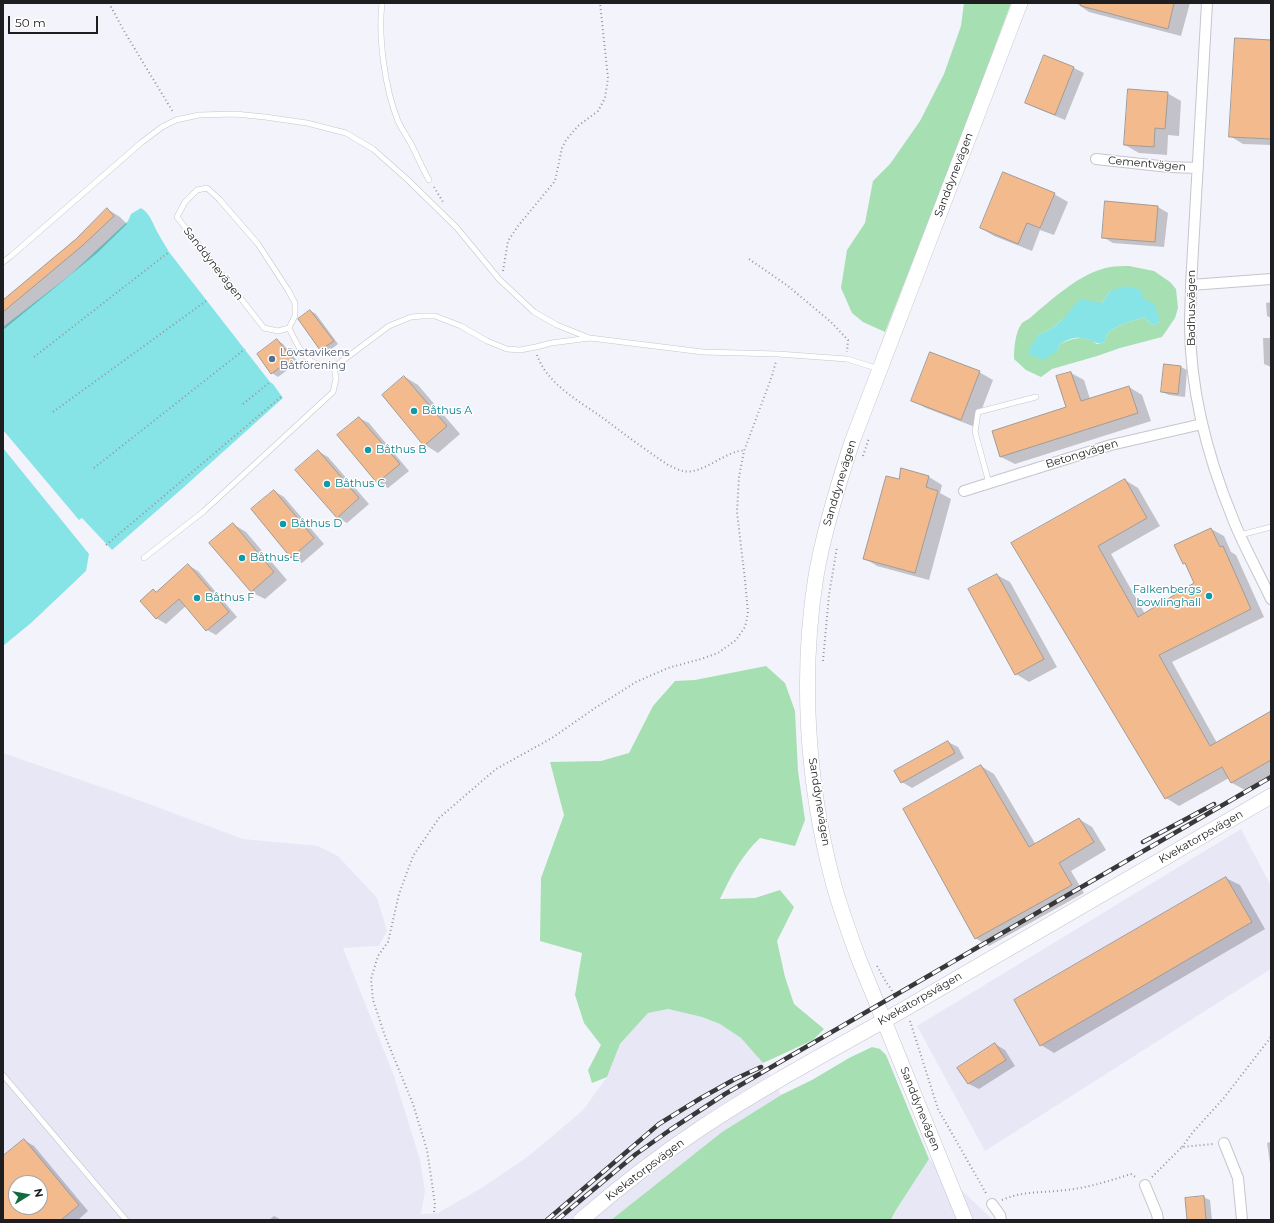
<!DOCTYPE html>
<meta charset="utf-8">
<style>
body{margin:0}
#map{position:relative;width:1274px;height:1223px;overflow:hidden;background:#f3f3fb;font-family:Montserrat,sans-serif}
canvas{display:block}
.frame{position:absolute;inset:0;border:4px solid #1e1e20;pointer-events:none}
.north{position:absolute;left:8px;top:1175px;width:40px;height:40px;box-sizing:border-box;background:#fff;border:1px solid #a5a5a6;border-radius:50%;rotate:79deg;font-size:11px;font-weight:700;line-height:16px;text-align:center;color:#1e1e20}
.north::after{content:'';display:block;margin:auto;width:14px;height:18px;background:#106c3f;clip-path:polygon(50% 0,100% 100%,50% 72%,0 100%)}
.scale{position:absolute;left:8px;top:16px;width:90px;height:18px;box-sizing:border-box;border:2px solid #1e1e20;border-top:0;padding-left:5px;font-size:12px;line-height:14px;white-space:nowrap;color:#1e1e20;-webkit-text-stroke:3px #fff;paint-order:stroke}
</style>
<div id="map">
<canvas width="1274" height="1223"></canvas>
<div class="frame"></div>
<div class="north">N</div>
<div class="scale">50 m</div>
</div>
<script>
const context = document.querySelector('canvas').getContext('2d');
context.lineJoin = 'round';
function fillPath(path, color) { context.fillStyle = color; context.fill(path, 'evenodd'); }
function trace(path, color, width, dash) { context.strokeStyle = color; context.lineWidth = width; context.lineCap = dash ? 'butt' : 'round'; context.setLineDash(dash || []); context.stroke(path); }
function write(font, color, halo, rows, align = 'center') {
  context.font = font + ' Montserrat,sans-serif'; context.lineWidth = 3; context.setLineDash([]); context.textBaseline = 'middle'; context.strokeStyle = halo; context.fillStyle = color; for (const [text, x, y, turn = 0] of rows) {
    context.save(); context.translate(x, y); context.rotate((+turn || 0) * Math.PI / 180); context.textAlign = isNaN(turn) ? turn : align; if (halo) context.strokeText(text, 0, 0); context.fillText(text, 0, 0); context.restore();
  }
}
fillPath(new Path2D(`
 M3,753L130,797L243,839L318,846L338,856L377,898L387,931L379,946L343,948L394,1076L420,1160L425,1191L421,1214L438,1213L483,1187L530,1155L583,1110L607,1077L620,1044L648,1013L668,1009L702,1017L720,1024L741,1038L763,1063L781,1095L722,1132L611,1220H3ZM16,1183H40V1207H16Z
 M1241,829L1271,886V969L985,1151L917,1026Z
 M929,1159L993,1220H892L896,1210Z`), '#e8e7f6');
fillPath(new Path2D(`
 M964,3H1011L956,151L885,332L863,322L852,313L841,288L847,250L865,223L873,181L890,164L920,121L944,74L961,26Z
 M1129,266L1154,271L1170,282L1176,289L1178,308L1175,318L1162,337L1120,348L1097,356L1052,369L1041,377L1026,370L1014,359C1014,349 1015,332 1022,323C1024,321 1028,320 1030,318C1051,300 1081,272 1110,267C1116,266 1123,266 1129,266ZM1110,291L1160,322L1152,325L1144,317C1135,320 1114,326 1108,333C1106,335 1106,339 1105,342L1097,344C1085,334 1072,338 1060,344L1057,351L1038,335L1051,329L1063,319L1102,303Z
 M766,666L785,683L795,711L798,771L805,820L795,846L760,838C741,856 731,876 720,899L755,898L780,890L794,907L777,941L785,977L794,1004L824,1029L813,1040L774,1058L763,1063L741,1038L720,1024L702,1017L668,1009L648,1013L620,1044L607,1077L592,1083L588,1070L601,1045L584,1023L575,995L582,953L540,941L541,878L564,815L550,762L601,761L629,753L653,706L675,681L695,680Z
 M872,1047L880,1049L886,1055L929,1159L896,1210L891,1220H611L722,1132L781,1095L812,1080L849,1058Z`), '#a6dfb2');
fillPath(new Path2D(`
 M141,208C151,214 153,225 159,235C162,241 166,246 169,252L270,382L273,384L283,398L184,487L112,550L82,518L79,520L3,430V327L70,275L128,221L131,214Z
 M1125,286L1141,290L1143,298L1155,305L1160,322L1152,325L1144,317C1135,320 1114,326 1108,333C1106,335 1106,339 1105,342C1096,346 1090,338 1081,338C1073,337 1067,340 1060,344L1057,351L1043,360L1027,353L1038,335L1051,329L1063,319L1080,299L1102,303L1110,291Z
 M3,448L89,554L86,571L31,623L3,646Z`), '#86e4e7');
fillPath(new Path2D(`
 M1076,3H1190L1181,36L1089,12Z
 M1271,41V145L1243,144L1230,136Z
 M1045,56L1074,68L1084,73L1065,120L1036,108L1026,103Z
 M1167,93L1181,101L1179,136L1168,135L1167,155L1139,153L1125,145Z
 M1054,194L1068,202L1054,235L1040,230L1032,251L994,236L981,228Z
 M1158,207L1168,213L1164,247L1113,243L1103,237Z
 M107,209L120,217L127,224L96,254L3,330V301L77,240Z
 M1271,302V318L1267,316L1266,303Z
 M311,311L316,314L338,344L326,353L321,350L300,319Z
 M1263,338H1271V367L1264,364Z
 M277,340L283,344L298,362L278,377L272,373Z
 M1165,365L1181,367L1187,370L1185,397L1169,395L1162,392Z
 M979,372L993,380L975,427L926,408L913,401Z
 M1071,373L1084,380L1090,399L1129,387L1142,395L1151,421L1015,464L1001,457L993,431L1068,407Z
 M405,377L418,385L460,434L438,453L425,445Z
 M359,418L369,423L409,471L388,488L378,482L339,435Z
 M318,451L328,457L369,504L347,523L337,517Z
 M902,469L929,477L942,485L940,493L951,499L929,580L877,566L864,558L899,480Z
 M1125,480L1138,488L1160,526L1111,554L1145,614L1195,584L1186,565L1184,563L1211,529L1224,536L1231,552L1236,555L1264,617L1172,662L1217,743L1271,712V775L1245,790L1232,783L1229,778L1179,806L1166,798L1013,544Z
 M274,491L284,497L324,544L302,563L292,557Z
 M233,524L246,532L287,580L265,599L251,592Z
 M188,565L198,571L237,617L216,635L207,630L186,606L166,624L156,618L154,591L157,592Z
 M997,575L1010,582L1057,667L1029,682L1016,674Z
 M948,742L958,747L964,758L912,788L902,782Z
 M981,766L994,774L1036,845L1079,819L1092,827L1106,850L1071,871L1084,893L989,946L975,938Z
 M1226,878L1240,885L1265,929L1054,1053L1041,1045Z
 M995,1044L1005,1050L1015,1066L979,1089L969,1084L959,1068Z
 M24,1140L34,1146L88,1211L78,1220H3V1158ZM16,1183H40V1207H16Z
 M1271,1142V1170L1267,1143Z
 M1203,1197L1210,1200L1212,1220H1188Z
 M274,1216L282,1220H269Z`), '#0003');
const building = new Path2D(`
 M1081,3H1174L1168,29L1081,6Z
 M1235,38L1271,40V139L1229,137Z
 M1044,55L1074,67L1055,115L1025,103Z
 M1128,89L1168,92L1165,129L1155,128L1154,147L1124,145Z
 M1003,172L1055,193L1040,228L1027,223L1018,244L980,228Z
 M1105,201L1158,206L1155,242L1102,238Z
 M107,208L114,216L82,246L3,312V300L76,239Z
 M310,310L334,341L320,350L298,319Z
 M277,339L292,359L271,374L257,354Z
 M930,352L980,371L961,420L911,401Z
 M1164,364L1181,366L1178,394L1161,392Z
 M1071,372L1081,401L1129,386L1138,413L1000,457L992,431L1066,407L1056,376Z
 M404,376L447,426L424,446L382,395Z
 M359,417L400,464L377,483L337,435Z
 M318,450L359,498L337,518L295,470Z
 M901,468L929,476L926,487L938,491L915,573L863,559L886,476L899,479Z
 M1125,479L1147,518L1098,546L1138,617L1194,583L1185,563L1183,564L1174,545L1211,528L1220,547L1223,546L1251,609L1159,655L1210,746L1271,711V760L1231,783L1222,767L1165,799L1011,543Z
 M274,490L314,538L291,558L251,509Z
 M233,523L274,572L251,592L209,543Z
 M188,564L229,612L206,631L179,599L156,619L140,601L153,589L156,592Z
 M997,574L1044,659L1015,675L968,589Z
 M948,741L955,753L901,783L894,771Z
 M981,765L1029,847L1079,818L1094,842L1059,863L1072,885L975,939L903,809Z
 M1226,877L1252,922L1040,1046L1014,1000Z
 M995,1043L1006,1060L968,1084L957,1068Z
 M24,1139L79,1205L61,1220H3V1156ZM16,1183H40V1207H16Z
 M1204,1196L1206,1220H1187L1185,1198Z`);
fillPath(building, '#f3ba8d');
trace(building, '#a19b96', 1);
const lane = new Path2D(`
 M382,3C378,37 385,89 398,121C401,128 406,135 410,142C417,155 422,168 429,180
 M3,262L11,256L142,142L162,127L176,120L199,115L235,114L265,117L307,123L346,133L373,149L408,180L457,228L499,279L534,312L557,325L589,338
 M289,328L295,316V303L288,290L258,244L219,199L207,188L197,190L185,202L177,217L264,328L278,331L289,328C299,349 307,368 334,367L389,326L411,317L422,316H435L461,326L487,341L507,349L520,350L536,347L551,343L590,338L703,352L778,354L847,359L879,369
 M989,483L975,432L978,412L1036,397
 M1240,535L1271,527
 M144,558L204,511L333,392L336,379L334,367
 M3,1075L126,1220`);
const street = new Path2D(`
 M1207,3L1191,285C1191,298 1190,311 1190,324C1190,391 1208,458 1233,519C1244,547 1259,573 1271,599
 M1096,159L1169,167L1198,168
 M1191,285L1271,279
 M964,491L1111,445L1202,424
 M1224,1143L1238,1178L1242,1220
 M1145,1185L1157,1214L1158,1220
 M992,1204L1000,1215L1001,1220`);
const secondary = new Path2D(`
 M581,1220C619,1187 659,1156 701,1128C766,1085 834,1049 901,1011C1024,939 1148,868 1271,796
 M965,1220L858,957C849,932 840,908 833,882C807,783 800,677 816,576C824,530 838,485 852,442L1020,3`);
trace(lane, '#c5c5cc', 6);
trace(street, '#c5c5cc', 12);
trace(secondary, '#c5c5cc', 16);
trace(new Path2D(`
 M109,3L124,31L173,112
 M434,187L443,202
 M749,259L788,286L819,312L831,322L848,340L847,352
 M503,271L508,241L518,226L555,181L562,148L566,140L578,126L598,111L605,98L608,78L600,3
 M537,355C547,384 579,401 603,418C624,434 646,450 668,465C673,467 678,470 683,471C701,476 730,448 744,451
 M34,357L169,252
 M243,404L270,382
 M53,412L206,301
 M863,456L869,438
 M94,468L245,349
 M106,545L282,396
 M823,661L829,595L837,547
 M877,966L886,982L897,998
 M910,1021L938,1109L987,1195
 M1182,1147L1193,1132L1223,1099L1271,1037
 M1152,1177L1182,1147L1213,1144
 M1002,1200C1024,1190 1050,1193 1074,1189C1094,1186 1112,1180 1131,1174L1137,1178
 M434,1212L435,1205L432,1183L427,1150L413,1104L385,1036L373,1000L371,979L378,956L388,942L399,894L413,856L439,818L496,769L552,738L595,708L636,682L668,668L701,659L718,653L736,640L745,627L748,613L745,580L737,512L739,477L744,451L772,376L776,361`), '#95959b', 2, [1, 3]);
trace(lane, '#fff', 5);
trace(street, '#fff', 10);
trace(secondary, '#fff', 15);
const rail = new Path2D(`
 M1143,842L1214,804
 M547,1220L659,1124L701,1098L735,1079L761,1067
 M557,1220L636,1154L670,1130L725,1094L1271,777`);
trace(rail, '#38383b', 4.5);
trace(rail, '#fff', 3, [9]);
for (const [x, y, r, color] of [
 [272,359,4,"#5c6f8a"],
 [414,411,4,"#0f9aa8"],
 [368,450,4,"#0f9aa8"],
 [327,484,4,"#0f9aa8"],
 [283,524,4,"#0f9aa8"],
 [242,558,4,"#0f9aa8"],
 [1209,596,4,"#0f9aa8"],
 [197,598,4,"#0f9aa8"]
]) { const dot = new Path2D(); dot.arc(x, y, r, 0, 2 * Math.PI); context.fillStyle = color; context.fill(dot); trace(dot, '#fff', 1.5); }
write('11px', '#1e1e20', '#fff', [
 ["Cementvägen",1147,164,5],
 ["Sanddynevägen",954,175,-69],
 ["Sanddynevägen",213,264,52],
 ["Badhusvägen",1192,308,-90],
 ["Betongvägen",1082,454,-17],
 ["Sanddynevägen",840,483,-73],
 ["Sanddynevägen",819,802,81],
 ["Kvekatorpsvägen",1201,837,-30],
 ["Kvekatorpsvägen",920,999,-30],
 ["Sanddynevägen",920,1109,68],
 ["Kvekatorpsvägen",645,1170,-37]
]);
write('11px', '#4e5e75', '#fff', [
 ["Lövstavikens",280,353],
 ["Båtförening",280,366]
], 'left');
write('11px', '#0d838f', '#fff', [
 ["Båthus A",422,411],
 ["Båthus B",376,450],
 ["Båthus C",335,484],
 ["Båthus D",291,524],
 ["Båthus E",250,558],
 ["Falkenbergs",1201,590,"right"],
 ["bowlinghall",1201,603,"right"],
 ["Båthus F",205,598]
], 'left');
</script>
